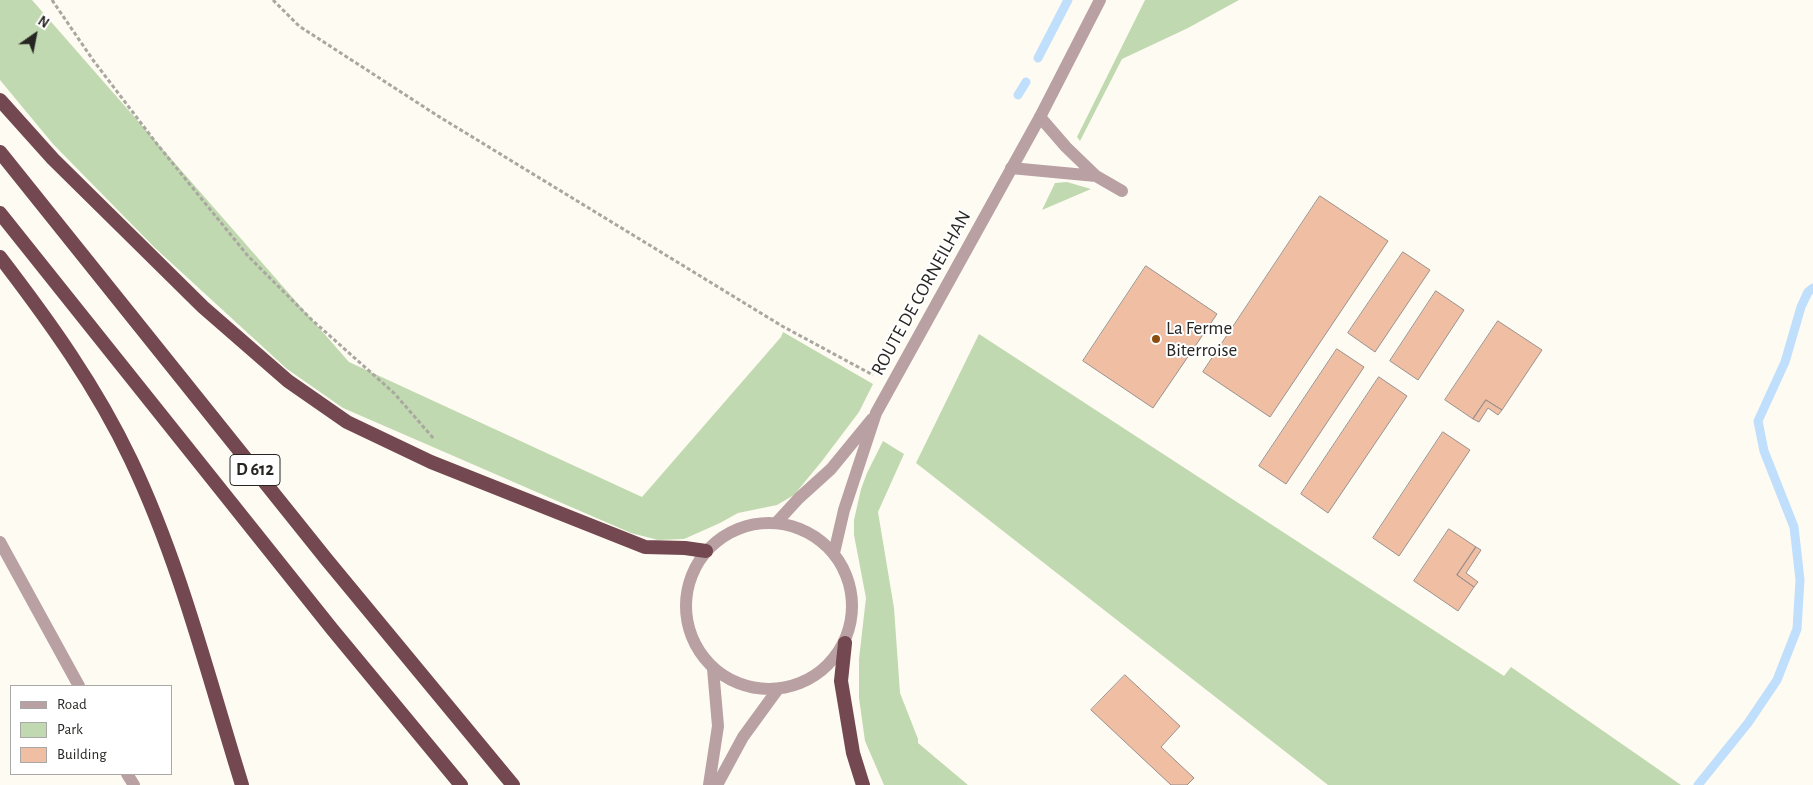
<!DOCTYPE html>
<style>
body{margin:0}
#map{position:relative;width:1813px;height:785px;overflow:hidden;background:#fefbf2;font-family:"Alegreya Sans",sans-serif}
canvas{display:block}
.legend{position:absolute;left:10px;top:685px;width:162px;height:90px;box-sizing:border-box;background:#fff;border:1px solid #a9a8a7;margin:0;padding:6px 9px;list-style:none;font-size:15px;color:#272623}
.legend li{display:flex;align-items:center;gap:10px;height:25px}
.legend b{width:25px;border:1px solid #a9a8a7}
.north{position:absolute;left:10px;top:10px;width:50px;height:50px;-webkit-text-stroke:4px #fff;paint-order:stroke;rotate:33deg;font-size:14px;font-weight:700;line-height:20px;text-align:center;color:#272623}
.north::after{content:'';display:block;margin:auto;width:18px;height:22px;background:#272623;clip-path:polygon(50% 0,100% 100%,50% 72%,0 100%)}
</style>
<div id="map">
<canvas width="1813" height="785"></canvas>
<ul class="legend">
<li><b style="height:6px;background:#b9a0a3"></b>Road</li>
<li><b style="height:14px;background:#c1d9b0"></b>Park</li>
<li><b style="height:14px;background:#efbea3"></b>Building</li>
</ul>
<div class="north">N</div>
</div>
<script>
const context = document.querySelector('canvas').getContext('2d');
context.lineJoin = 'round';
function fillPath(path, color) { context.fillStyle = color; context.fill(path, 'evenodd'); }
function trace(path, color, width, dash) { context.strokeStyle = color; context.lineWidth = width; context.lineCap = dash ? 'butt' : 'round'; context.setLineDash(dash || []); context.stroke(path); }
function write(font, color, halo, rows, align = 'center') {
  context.font = font + ' "Alegreya Sans",sans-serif'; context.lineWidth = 4; context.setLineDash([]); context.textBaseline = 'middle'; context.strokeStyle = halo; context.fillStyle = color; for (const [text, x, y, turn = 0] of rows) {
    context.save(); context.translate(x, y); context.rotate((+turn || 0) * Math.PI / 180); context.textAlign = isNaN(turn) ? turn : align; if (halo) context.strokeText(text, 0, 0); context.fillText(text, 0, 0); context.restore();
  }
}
fillPath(new Path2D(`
 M0,0H32L349,362L642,497L781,337L783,332L873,384L859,412L822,461L794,495L777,505L738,513L720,523L684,539L658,540L631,533L343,408L287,369L154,247L53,144L0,80Z
 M1145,0H1239L1188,28L1122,59L1080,141L1077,137Z
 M1067,182L1091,189L1042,210L1055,183Z
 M979,334L1504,676L1511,667L1681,785H1328L916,463Z
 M883,441L904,454L878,512L894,608L900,693L918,739V743L968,785H884L865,741L859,698V659L866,598L854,535V520L861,489L867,473Z`), '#c1d9b0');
trace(new Path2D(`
 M1038,58L1068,0
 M1018,95L1026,82
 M1698,785L1748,723L1777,680L1797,629L1800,580L1794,527L1764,451L1758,421L1785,362L1801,307L1808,292L1813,288`), '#bfdffd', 9);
const building = new Path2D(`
 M1320,196L1388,241L1270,417L1203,372Z
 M1403,252L1430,270L1375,352L1348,333Z
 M1146,266L1217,314L1153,408L1083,361Z
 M1436,291L1464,310L1418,380L1390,361Z
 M1498,321L1542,350L1502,410L1486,400L1473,419L1445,400Z
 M1337,349L1364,367L1286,484L1259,466Z
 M1379,377L1407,396L1328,513L1301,494Z
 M1486,400L1502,410L1498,415L1488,408L1479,422L1473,419Z
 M1443,432L1470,450L1399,556L1373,538Z
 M1449,529L1476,547L1457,575L1474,587L1458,611L1414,581Z
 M1476,547L1481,550L1466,573L1478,582L1474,587L1457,575Z
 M1125,675L1180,726L1161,747L1194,778L1187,785H1171L1091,710Z`);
fillPath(building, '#efbea3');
trace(building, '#9a918d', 1);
trace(new Path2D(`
 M52,0L93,60L157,144L248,256L312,320L394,393L434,439
 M273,0L299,26L438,116L782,326L873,375`), '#a9a7a0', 3, [4, 2.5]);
trace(new Path2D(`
 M1040,117L1066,147L1096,176
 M1011,168L1096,176L1122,191`), '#b9a0a3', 12);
trace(new Path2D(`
 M0,542L79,686
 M127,774L134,785`), '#b9a0a3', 12);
trace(new Path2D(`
 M686 606a83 83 0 1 1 166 0a83 83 0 1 1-166 0Z
 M776,523L799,498L831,469L872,419
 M834,553L844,510L876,413L1040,117L1100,0
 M709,785L718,726L713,669
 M717,785L743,737L778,689`), '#b9a0a3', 12);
trace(new Path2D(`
 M0,100L53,159L203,307L288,381L347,422L431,462L645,547L685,548L706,551
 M0,152L327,560L513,785
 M0,213L332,629L461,785
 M0,257C49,321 96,386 131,460C180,563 208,676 242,785
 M845,643L841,681L853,753L863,785`), '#744850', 14);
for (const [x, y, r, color] of [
 [1156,339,5,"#8b4e0e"]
]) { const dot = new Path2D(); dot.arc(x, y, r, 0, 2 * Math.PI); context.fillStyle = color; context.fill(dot); trace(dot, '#fff', 2); }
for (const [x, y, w] of [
 [255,470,50]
]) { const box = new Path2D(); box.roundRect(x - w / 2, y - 15.5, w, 31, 4); context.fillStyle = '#fff'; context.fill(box); trace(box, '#272623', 1); }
write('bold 18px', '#272623', null, [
 ["D 612",255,470]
]);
write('19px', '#272623', '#fff', [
 ["ROUTE DE CORNEILHAN",921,293,-61]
]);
write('19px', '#272623', '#fff', [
 ["La Ferme",1166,328],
 ["Biterroise",1166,350]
], 'left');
</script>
